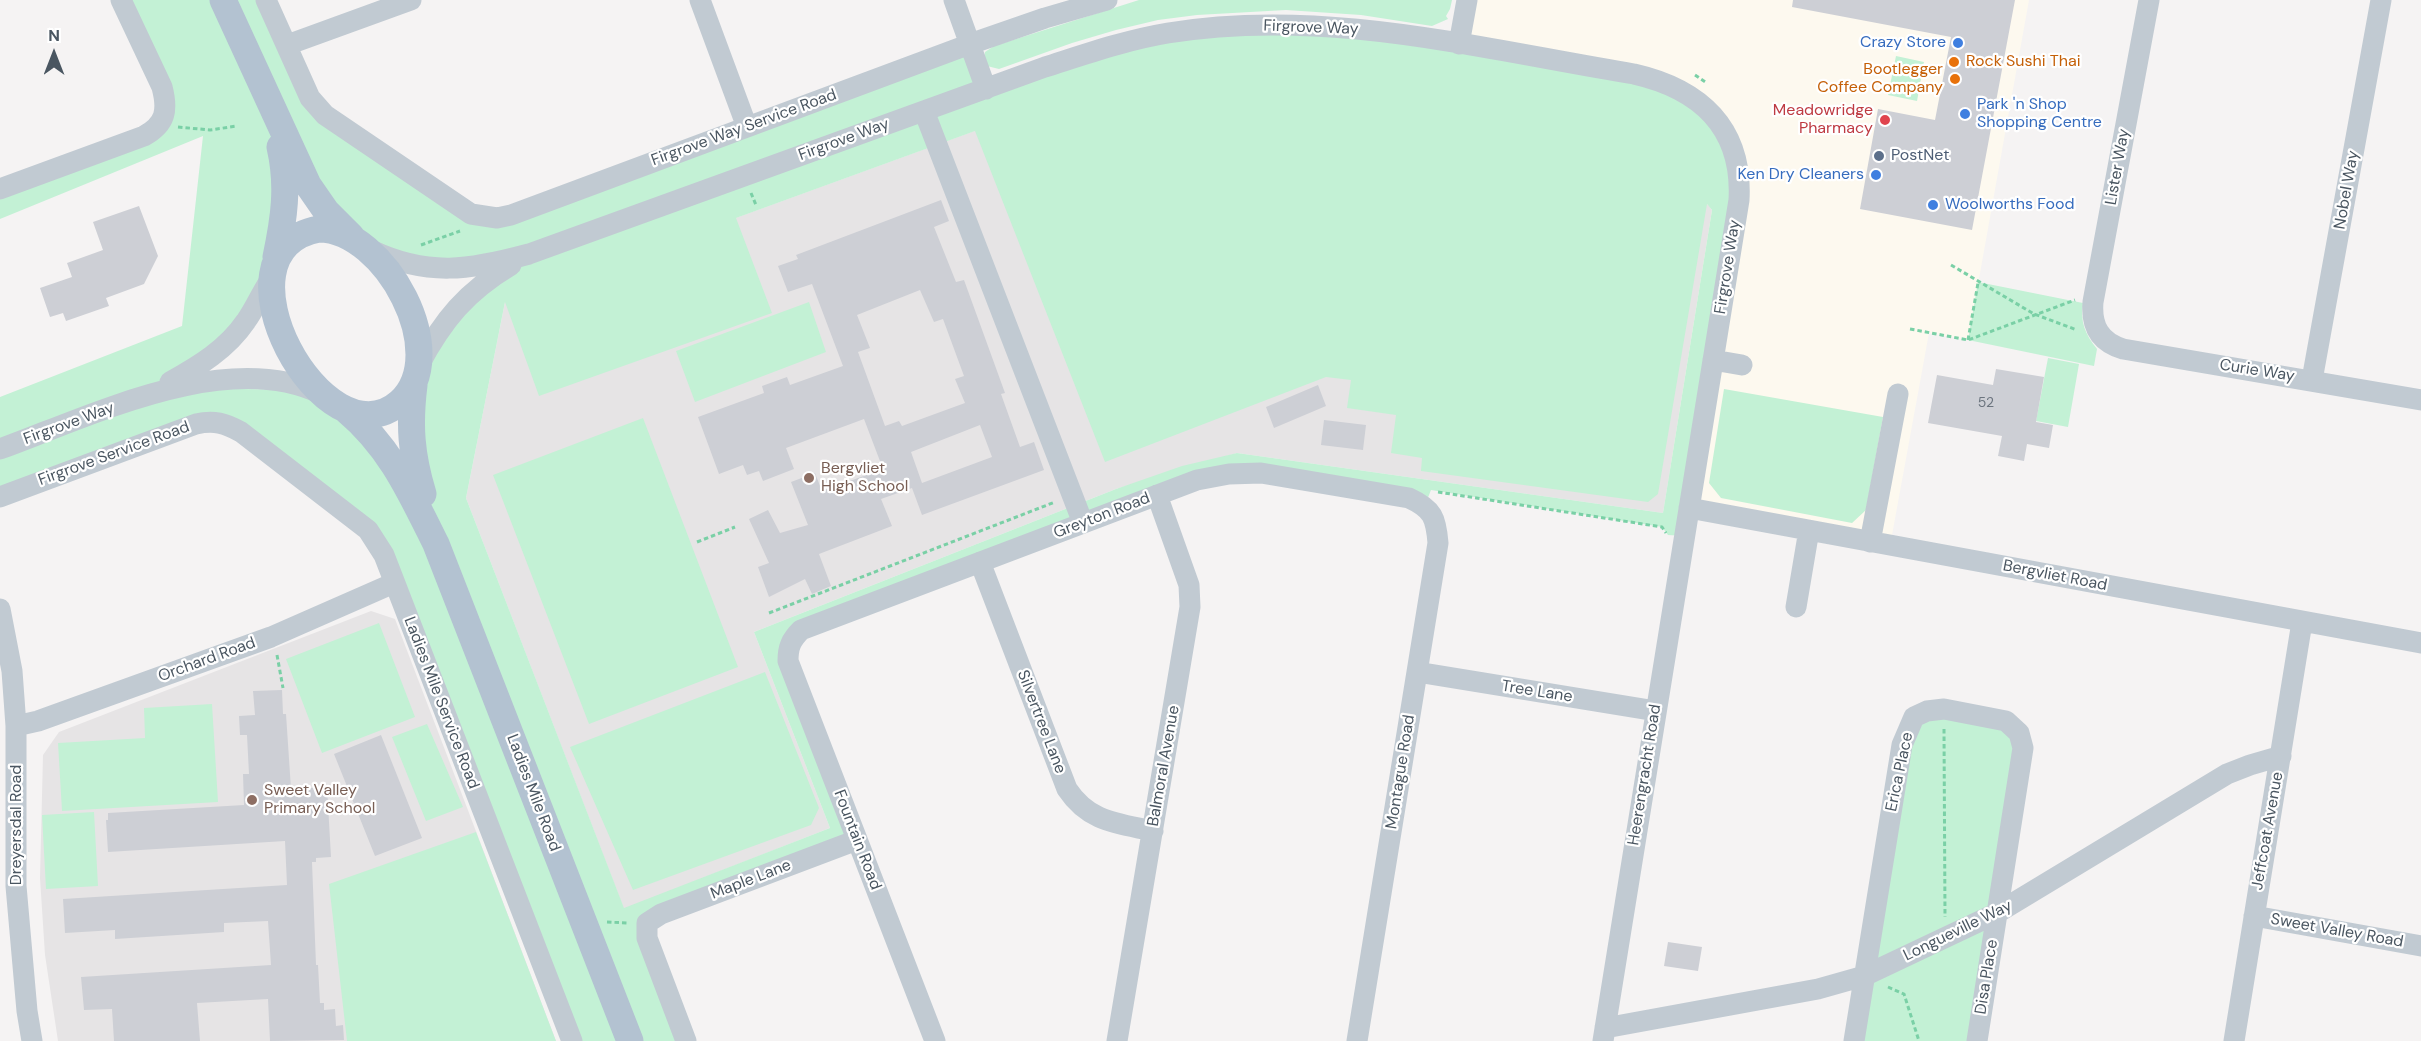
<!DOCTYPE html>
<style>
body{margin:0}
#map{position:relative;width:2421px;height:1041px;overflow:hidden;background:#f5f3f3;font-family:"DM Sans",sans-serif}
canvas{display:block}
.north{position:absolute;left:24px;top:24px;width:60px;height:60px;-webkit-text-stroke:4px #fff;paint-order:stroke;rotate:0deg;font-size:16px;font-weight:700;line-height:24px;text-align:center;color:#4a5661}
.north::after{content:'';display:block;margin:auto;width:21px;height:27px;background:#4a5661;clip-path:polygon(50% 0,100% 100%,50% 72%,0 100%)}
</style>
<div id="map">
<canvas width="2421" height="1041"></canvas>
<div class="north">N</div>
</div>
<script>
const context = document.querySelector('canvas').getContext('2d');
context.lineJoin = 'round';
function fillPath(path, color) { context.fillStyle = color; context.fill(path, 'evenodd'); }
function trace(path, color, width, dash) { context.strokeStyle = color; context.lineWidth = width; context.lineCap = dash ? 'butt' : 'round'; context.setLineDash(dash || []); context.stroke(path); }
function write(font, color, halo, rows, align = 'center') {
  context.font = font + ' "DM Sans",sans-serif'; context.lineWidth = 4.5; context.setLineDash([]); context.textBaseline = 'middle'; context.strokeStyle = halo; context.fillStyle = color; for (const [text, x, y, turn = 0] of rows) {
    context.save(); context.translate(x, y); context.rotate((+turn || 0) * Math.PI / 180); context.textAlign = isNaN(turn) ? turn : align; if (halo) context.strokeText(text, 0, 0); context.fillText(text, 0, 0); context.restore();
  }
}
fillPath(new Path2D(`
 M1467,0H2029L1968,340L1929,333L1890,546L1689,508L1459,44Z`), '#fdf9ef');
fillPath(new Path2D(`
 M1128,75L1632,110L1712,210L1663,513L1237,453L1116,489L754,632L830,828L624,909L466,498L505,302Z
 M371,611L395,619L556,1041H58L45,955L40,878L43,755L59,732Z`), '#e6e4e5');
fillPath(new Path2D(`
 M121,0H266L310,98L483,217L970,44L986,89L1102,48L1289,24L1680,89L1736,158L1684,536L1668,535L1662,527L1431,490L1425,505L1229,474L801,630L788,649L857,840L647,923L686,1041H572L384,555L221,422L0,497V397L182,326L203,136L0,219V189L144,136L166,113ZM975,131L1105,462L1326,377L1351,380L1347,408L1396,415L1391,453L1422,458L1421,471L1648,502L1658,494L1707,204L1712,210L1663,513L1237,453L1182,466L1116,489L754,632L830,828L624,908L466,498L505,302L539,396L772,313L736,218ZM284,165L389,259L494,264L414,385L399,471L312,390L175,388L265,286Z
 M1139,0H1452L1450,9L1446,16L1448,19L1432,26L1361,15L1286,10L1197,15L1158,20L1116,30L1072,43L999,69L987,66L984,57L985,52L994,46Z
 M1896,56L1924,62L1917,101L1888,95Z
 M1978,282L2083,303C2080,322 2085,334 2097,349L2094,366L1968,340Z
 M809,302L826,352L695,402L676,351Z
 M2048,358L2079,364L2068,427L2036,421Z
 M1724,389L1883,417L1866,510L1852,523L1721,498L1709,483Z
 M643,418L738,667L589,724L493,475Z
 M379,623L415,717L322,753L286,659Z
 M765,672L819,808L811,825L633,890L570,747Z
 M212,704L218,802L62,811L58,743L145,738L144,708Z
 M1927,711L2019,733L1977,1041H1854L1902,745Z
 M427,724L463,807L426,821L392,737Z
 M94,812L98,886L46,889L42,815Z
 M476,832L556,1041H347L329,884Z`), '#c3f1d5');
fillPath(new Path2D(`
 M1793,0H2015L1972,230L1860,209L1878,109L1935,120L1951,37L1792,7Z
 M941,200L949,221L934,227L956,282L964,280L1005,393L1001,394L1020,447L1034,442L1044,470L922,515L912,488L881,499L892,526L819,554L831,586L812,594L805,579L769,597L758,567L769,563L749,519L768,510L780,533L808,525L791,482L815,473L822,491L883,469L864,419L786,448L794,469L763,481L759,471L747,475L743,465L719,474L698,417L764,393L762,386L787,377L790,385L843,366L812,284L788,292L778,266L798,259L796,255ZM920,290L934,322L943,319L964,376L955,379L965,403L902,426L899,421L885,426L858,352L870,348L857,315ZM980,425L992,457L922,483L911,452Z
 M139,206L158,256L144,284L106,298L109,306L66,321L63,313L50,317L40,288L72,277L67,263L103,250L93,222Z
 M1996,369L2044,377L2036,422L2053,425L2049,448L2027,444L2024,461L1998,456L2002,436L1928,423L1937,375L1993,385Z
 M1318,385L1326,406L1274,428L1266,407Z
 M1324,420L1366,425L1363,450L1321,445Z
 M282,690L283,714H286L291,789L327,787L331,857L316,858V862H312L316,965H318L320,1003H324V1010L335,1009L336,1026L343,1025L344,1040L270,1041L268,999L197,1003L200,1041H114L112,1009L84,1010L81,977L271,965L268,921L224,923V932L115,939V930L65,933L63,899L287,885L285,841L108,852L106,820H108V813L244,805L243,774H249L247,735H240L239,716L255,715L253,691Z
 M381,735L422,838L375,856L334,754Z
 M1668,942L1702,947L1698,971L1664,966Z`), '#cdcfd5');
trace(new Path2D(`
 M1695,75L1707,83
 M178,127L210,130L237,126
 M751,193L756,205
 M421,245L460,231
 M1951,265L2034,314L2077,330
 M1910,329L1968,340L2075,300
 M1968,340L1978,283
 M1438,492L1662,527L1666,533
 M697,542L735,527
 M769,613L1055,502
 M277,655L283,688
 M1944,729L1945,917
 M607,922L627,923
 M1888,987L1904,994L1919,1041`), '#7ad0a6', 3, [4.5, 3]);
trace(new Path2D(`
 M266,0L310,98L325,115L471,214L497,218L511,215L970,44L1045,18L1107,0
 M700,0L747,127
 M954,0L986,89
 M2149,0L2093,302C2091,326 2100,342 2123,349L2421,400
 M1459,44L1467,0
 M287,45L411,0
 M924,111L1083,523
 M0,189L144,136C166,124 168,110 162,87L121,0
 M371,250C428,277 470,270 529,254L1045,67C1086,54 1126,40 1168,33C1324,7 1481,49 1634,74C1700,89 1743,128 1739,200L1603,1041
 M1713,360L1742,365
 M419,365C443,320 466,292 511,265
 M2312,380L2381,0
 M170,382C199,366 227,349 246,321C256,307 262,291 272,277
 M0,449C91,416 227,348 321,394
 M0,497L196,424C214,420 225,423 241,432L368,530L384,555L572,1041
 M1689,508L2421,643
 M1870,542L1898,394
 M980,562L1067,789C1089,822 1116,823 1153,831
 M1796,607L1809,530
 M0,609L12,671L16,726V886L27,1011L32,1041
 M1417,672L1656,711
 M16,726L38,721L271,637L394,583
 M2254,916L2421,946
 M1605,1028L1818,989L1864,976L1997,913L2227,774L2250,765L2281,756
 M686,1041L647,938V923L661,914L857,840
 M935,1041L788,661C788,647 791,640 801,630L1197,480L1229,474L1261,473L1409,498C1433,509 1436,518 1438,543L1357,1041
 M1117,1041L1190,607L1189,585L1157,495
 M1854,1041L1902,745L1914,717L1927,711L1944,709L2006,721L2019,733L2023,748L1977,1041
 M2234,1041L2302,622`), '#c1cad2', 21);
trace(new Path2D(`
 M223,0L308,185L326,211L351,236
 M319,229C385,229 453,354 400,402C325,469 204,250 319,229Z
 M276,257C284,219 289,186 280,147
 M414,385C409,425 411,454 423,494
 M346,410C391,448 410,492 436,544L630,1041`), '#b3c2d1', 27);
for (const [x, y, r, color] of [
 [1958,43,6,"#3f7fe0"],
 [1954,62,6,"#e8710a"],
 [1955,79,6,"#e8710a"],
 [1965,114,6,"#3f7fe0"],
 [1885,120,6,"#e0444e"],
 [1879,156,6,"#5c6f8a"],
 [1876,175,6,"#3f7fe0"],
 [1933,205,6,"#3f7fe0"],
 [809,478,6,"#8d6e63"],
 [252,800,6,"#8d6e63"]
]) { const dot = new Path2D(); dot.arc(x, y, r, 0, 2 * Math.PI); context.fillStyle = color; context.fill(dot); trace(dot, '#fff', 2); }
write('14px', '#6b747e', null, [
 ["52",1986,403]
]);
write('16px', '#4a5661', '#fff', [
 ["Firgrove Way",1311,28,2],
 ["Firgrove Way Service Road",744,128,-20],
 ["Firgrove Way",844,140,-20],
 ["Lister Way",2118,167,-80],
 ["Nobel Way",2347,190,-80],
 ["Firgrove Way",1728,267,-81],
 ["Curie Way",2257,371,9],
 ["Firgrove Way",69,424,-20],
 ["Firgrove Service Road",114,454,-20],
 ["Greyton Road",1102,516,-21],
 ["Bergvliet Road",2055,576,11],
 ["Orchard Road",207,660,-20],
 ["Tree Lane",1537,692,9],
 ["Ladies Mile Service Road",441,703,69],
 ["Silvertree Lane",1041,722,69],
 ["Balmoral Avenue",1164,766,-80],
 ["Montague Road",1401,772,-81],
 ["Erica Place",1900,772,-78],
 ["Heerengracht Road",1645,775,-81],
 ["Ladies Mile Road",533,793,69],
 ["Dreyersdal Road",17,825,-90],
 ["Jeffcoat Avenue",2268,831,-80],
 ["Fountain Road",857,840,69],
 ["Maple Lane",751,880,-21],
 ["Longueville Way",1958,931,-26],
 ["Sweet Valley Road",2337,931,10],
 ["Disa Place",1987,977,-81]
]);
write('16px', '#366cbe', '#fff', [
 ["Crazy Store",1946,43],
 ["Park 'n Shop",1977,105,"left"],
 ["Shopping Centre",1977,123,"left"],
 ["Ken Dry Cleaners",1864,175],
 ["Woolworths Food",1945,205,"left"]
], 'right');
write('16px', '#c56008', '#fff', [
 ["Rock Sushi Thai",1966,62],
 ["Bootlegger",1943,70,"right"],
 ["Coffee Company",1943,88,"right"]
], 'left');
write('16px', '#be3a42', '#fff', [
 ["Meadowridge",1873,111],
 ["Pharmacy",1873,129]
], 'right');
write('16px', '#4e5e75', '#fff', [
 ["PostNet",1891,156]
], 'left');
write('16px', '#785e54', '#fff', [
 ["Bergvliet",821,469],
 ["High School",821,487],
 ["Sweet Valley",264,791],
 ["Primary School",264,809]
], 'left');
</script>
